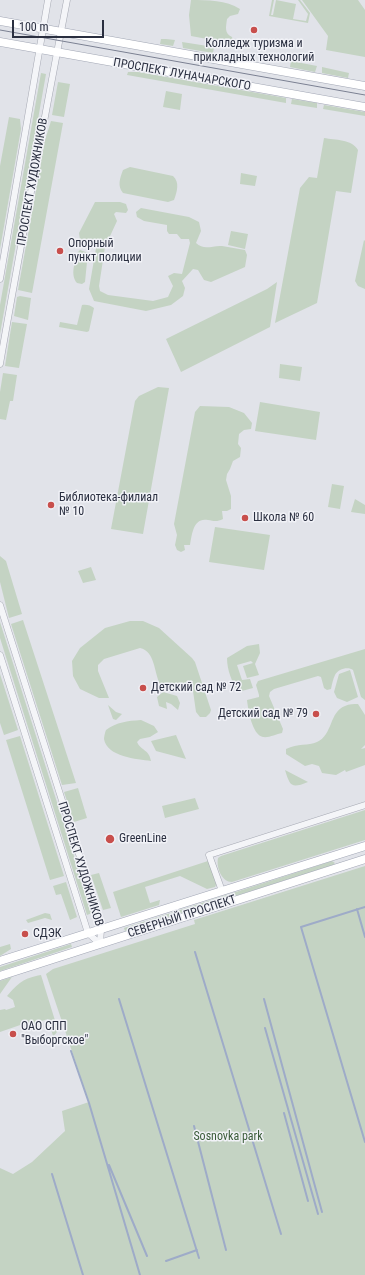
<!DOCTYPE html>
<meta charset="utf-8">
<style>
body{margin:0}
#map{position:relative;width:365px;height:1275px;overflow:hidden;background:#e1e3e9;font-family:"Roboto Condensed",sans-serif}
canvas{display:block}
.scale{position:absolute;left:12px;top:20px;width:92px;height:18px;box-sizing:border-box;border:2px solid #2a2f40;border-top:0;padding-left:5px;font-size:12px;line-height:14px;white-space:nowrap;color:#2a2f40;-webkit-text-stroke:3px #f1f2f7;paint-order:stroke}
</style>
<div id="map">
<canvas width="365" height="1275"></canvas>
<div class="scale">100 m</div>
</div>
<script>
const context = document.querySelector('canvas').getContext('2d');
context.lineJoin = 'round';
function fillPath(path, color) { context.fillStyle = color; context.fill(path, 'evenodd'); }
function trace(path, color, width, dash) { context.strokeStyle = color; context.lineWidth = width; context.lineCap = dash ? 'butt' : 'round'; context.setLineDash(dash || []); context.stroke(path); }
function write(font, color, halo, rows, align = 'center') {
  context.font = font + ' "Roboto Condensed",sans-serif'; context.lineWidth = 3; context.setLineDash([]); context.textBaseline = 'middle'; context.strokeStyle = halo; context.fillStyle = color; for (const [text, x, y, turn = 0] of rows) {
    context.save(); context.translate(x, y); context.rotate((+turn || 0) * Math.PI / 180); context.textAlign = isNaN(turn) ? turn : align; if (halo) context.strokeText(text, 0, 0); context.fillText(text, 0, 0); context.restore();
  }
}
fillPath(new Path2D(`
 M191,0C208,0 226,0 240,9L238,14L230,16L227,19C226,27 224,33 232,37L234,44L191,36L189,15Z
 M272,0H274L271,15H273L276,0L296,4L293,19L306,21L308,14L298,0H300L310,13L308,23L269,16Z
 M302,0H358L365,10V57L326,50L328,36Z
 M161,39H166L175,40L173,46L160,44Z
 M182,42L214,47L213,53L183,48Z
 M291,61L317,66L315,72L290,67Z
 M322,67L349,73L348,78L322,73Z
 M128,72H138L286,98V103L127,75Z
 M41,73L46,74L0,334V305Z
 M58,82L70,84L64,117L52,115Z
 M166,91L182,94L180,110L163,107Z
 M292,99L317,103V108L291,104Z
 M324,105L365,112V116L323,109Z
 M9,117L20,119L21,129L0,249V166Z
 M51,121L63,123L32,293L18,290L45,140Z
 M324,138C335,140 352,139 358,150L351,193L336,191L317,303L275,323L300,188L309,177L317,178Z
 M130,167L173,176C180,182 177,192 174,200L168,202L123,193C117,186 120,178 123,170Z
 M241,173L257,176L255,186L240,184Z
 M95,202H120L126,204L128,210L126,213L116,212L114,214L117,221L105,247L99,286L100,291L108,295L153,301L168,297L173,286L168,276L174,273L182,274L190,243L189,239H181L177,234H169L167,231V225L144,221L137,217L136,212L141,208L189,217L199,222L201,231L196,243C204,251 213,245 222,246C230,247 237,249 245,250L247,255L245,267L211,282L204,280L198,270L193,269L182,281L185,288L183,296L171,305L146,311L94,301L89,289L96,248L86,245L80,240L79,233Z
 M231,231L248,234L245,249L228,245Z
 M364,240L365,241V289L358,286L355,281Z
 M80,250L91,254L89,262H87L85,282L82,284L77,283C70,275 75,263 77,253Z
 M277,282L270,327L181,372L166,339L267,289Z
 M20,296L31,298L28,320L14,316L17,297Z
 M82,305C85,304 91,305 94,308L89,331L87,332L59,327L60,322L77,325Z
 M12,322L27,324L19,368L5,366Z
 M280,364L302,367L300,381L279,378Z
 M3,373L17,375L13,401H10L6,420L0,419V392Z
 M158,387L169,388L143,534L111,529L135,401L139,396Z
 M260,402L320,412L316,440L255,431Z
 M200,406L229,407L244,413L252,423L251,429L244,430L239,434L238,444L241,448L240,457L233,461L230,469L227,474L226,480L231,496V509L227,511H222L223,519C217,522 214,521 208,520C193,517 192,535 190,545H184L185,550L181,552L177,550L175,545L177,535L174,524L195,412Z
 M332,484L344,486L340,509L328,507Z
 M355,499L365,505V514L351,512Z
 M215,527L270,535L264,570L209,562Z
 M0,556L6,561L22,614L9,618L0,582Z
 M91,567L96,580L83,583L78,571Z
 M23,620L76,783L62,785L11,624Z
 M130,621H143L159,628L192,658L195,662L211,710L210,713L206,717H200L196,712L193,691L187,686L173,687L160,684C154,672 155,651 140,648L104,659L98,665V671L109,698H99L80,689L73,676L72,661L80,648L105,628Z
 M0,622L92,913L87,915L0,638Z
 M259,644L260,653L255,664L259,675L247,678L243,666L253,663L251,661L237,665L242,680L250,679L253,688L238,692C232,682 227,670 227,658L247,646Z
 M365,649V700L361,697L353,670C348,666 338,669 335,675C333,679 332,684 331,689L327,690L324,688L321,677L318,676L274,689L270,692L269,696L283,729L282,733C276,734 269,738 263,737C252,735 248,709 247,700L259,697V695L256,685L258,681Z
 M350,670L358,697L347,702L337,698L334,692L339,674Z
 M0,674L18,730L4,735L0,723Z
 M163,692L177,696L180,703L178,710L171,704L166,702L167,709L159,706L157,697Z
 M358,704L365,715V745L361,749L365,748V765L346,772L345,770L336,775L322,773L319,766L312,764L305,766L286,754V749C298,743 308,746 317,742C333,735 329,712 345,706C349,704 354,704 358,704Z
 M108,705L116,712L122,714L116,720L113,719Z
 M141,720L154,726L158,732L150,737L140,739L137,742C141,751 149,749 151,761C137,759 107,757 104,739C104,737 105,732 106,730C117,722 127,721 141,720Z
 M176,735L186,759L156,751L151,741Z
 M20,736L64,876L50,880L6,740Z
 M285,770L308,782C291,789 290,786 285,770Z
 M78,788L87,818L74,822L64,792Z
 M195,798L199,809L165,818L162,806Z
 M365,810V840L232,882C222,882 216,868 218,858L221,856Z
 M208,861L217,883L215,887L207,889L180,876L145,887L150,903L160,900L159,905L121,917L113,892Z
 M332,861L335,863L333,865L125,931L124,928Z
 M365,866V1275H0V1168L13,1174L32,1162L65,1131L62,1111L89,1102L46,974L53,969L195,924L194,920Z
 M99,873L111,908L103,910L91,875Z
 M66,882L77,917L70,920L61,894L56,895L53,886Z
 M45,913L50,914L52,920L45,918L28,923L26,920Z
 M10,944L11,949L0,956V947Z
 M71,944L72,947L0,971V967Z
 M41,975L57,1027C58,1031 57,1033 53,1036L48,1019L35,1023V1024L33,1025L32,1024L27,1025L26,1023L0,1032V1010L5,1009L6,1010L15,1007L13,1000L7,996C18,983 24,978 41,975Z
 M12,977L0,994V981Z`), '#c4d3c3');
trace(new Path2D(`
 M365,907L301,927L365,1142
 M357,909L365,937
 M195,952L281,1234
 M119,999L199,1258
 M264,999L322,1212
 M265,1028L318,1214
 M71,1051L89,1103L140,1275
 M284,1113L308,1201
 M194,1126L226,1250
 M109,1165L147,1256
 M52,1174L83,1275
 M166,1261L197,1250`), '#9eabc8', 2);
const minor = new Path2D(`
 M0,279L48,0
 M0,364C21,242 44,121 67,0
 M0,605L98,914L101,929L100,944
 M0,655L88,933L100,944
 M222,891L209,855L365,805`);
const major = new Path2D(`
 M0,21L365,86
 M0,42L365,107
 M0,961L365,846
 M0,976L365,859`);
trace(minor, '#a6a9b3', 7);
trace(major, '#a1a6b4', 9);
trace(minor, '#f4f5f8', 6);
trace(major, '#fff', 8);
trace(new Path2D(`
 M0,30L365,95`), '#7b8092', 1);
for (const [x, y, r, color] of [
 [254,30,4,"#c84f4c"],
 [60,251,4,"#c84f4c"],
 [51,505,4,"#c84f4c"],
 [245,518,4,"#c84f4c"],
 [143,688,4,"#c84f4c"],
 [316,714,4,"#c84f4c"],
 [110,839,5,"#c84f4c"],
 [25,934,4,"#c84f4c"],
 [13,1034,4,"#c84f4c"]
]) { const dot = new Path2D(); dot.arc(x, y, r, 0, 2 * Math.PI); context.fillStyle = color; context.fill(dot); trace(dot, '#f1f2f7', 1.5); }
write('12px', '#2a2f40', '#f1f2f7', [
 ["Колледж туризма и",254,44,"center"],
 ["прикладных технологий",254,58,"center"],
 ["Опорный",68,244],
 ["пункт полиции",68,258],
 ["Библиотека-филиал",59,498],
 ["№ 10",59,512],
 ["Школа № 60",253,518],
 ["Детский сад № 72",151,688],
 ["Детский сад № 79",308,714,"right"],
 ["GreenLine",119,839],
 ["СДЭК",33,934],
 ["ОАО СПП",21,1027],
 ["\"Выборгское\"",21,1041]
], 'left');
write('12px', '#2a2f40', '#f1f2f7', [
 ["ПРОСПЕКТ ЛУНАЧАРСКОГО",182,75,10],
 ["ПРОСПЕКТ ХУДОЖНИКОВ",33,182,-80],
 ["ПРОСПЕКТ ХУДОЖНИКОВ",80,864,73],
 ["СЕВЕРНЫЙ ПРОСПЕКТ",182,917,-18]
]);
write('12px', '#395b38', '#f1f2f7', [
 ["Sosnovka park",228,1137]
]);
</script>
